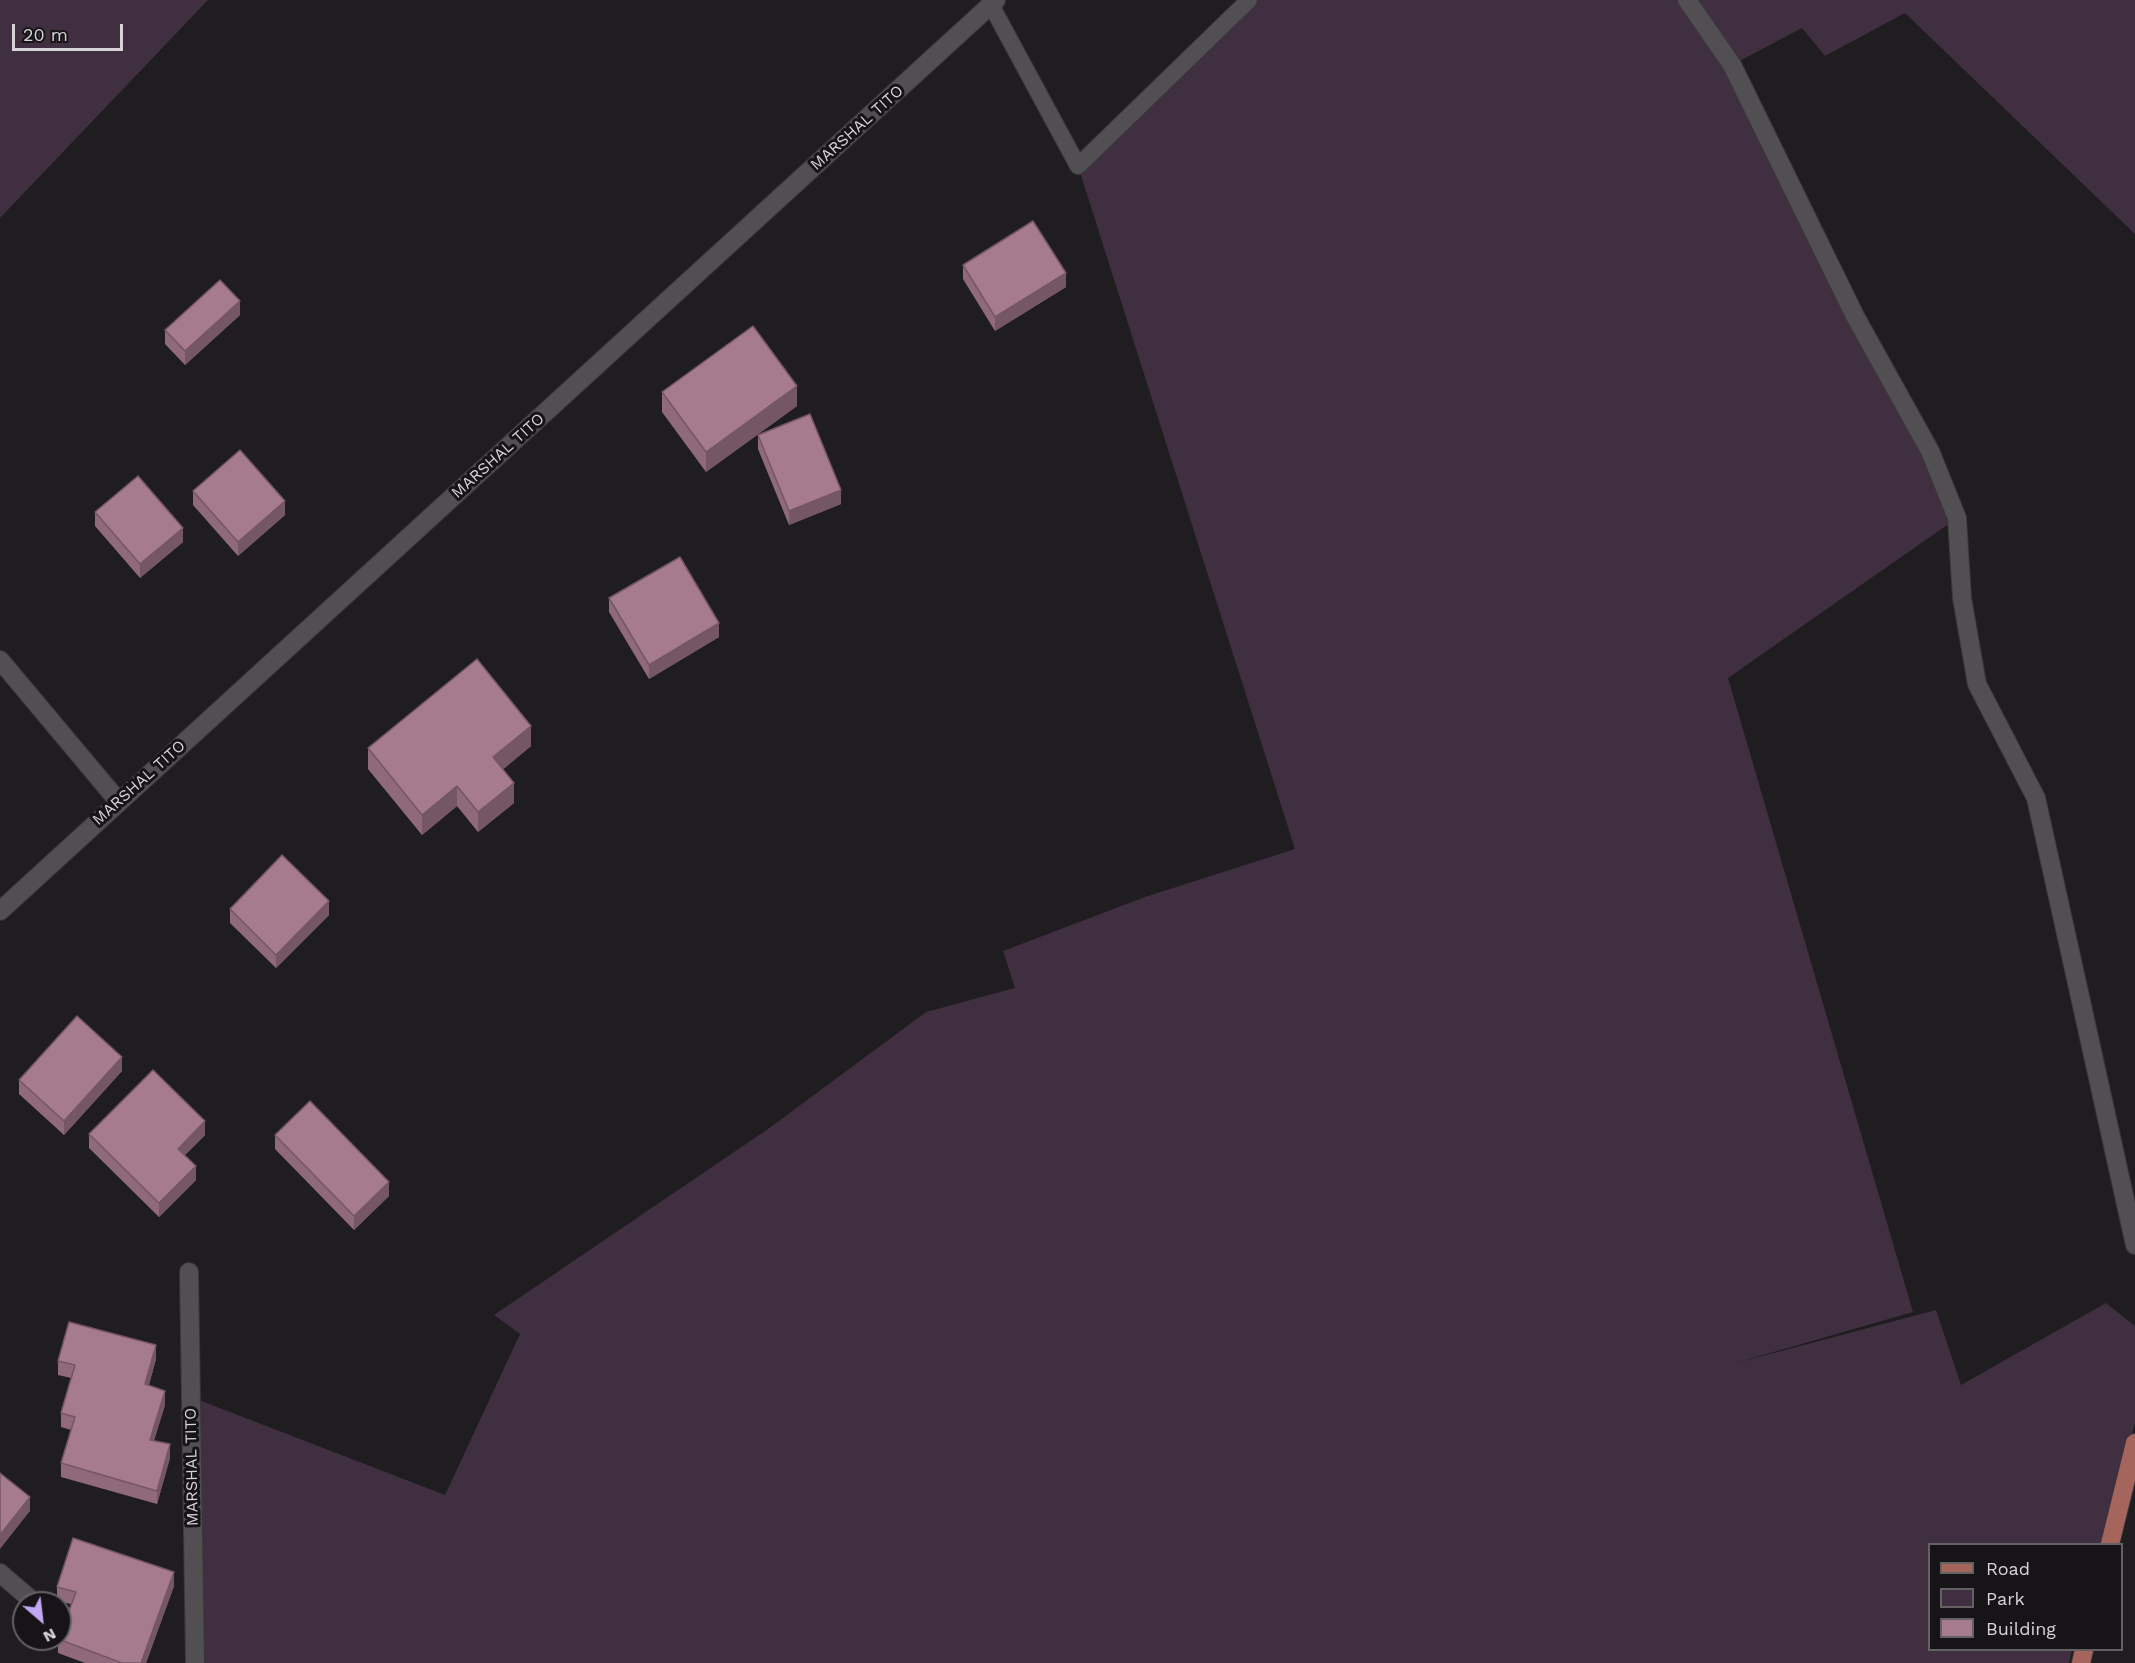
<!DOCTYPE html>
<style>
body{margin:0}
#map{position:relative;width:2135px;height:1663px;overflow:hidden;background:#1f1d1f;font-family:"Work Sans",sans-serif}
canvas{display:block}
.legend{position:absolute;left:1928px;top:1543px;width:195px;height:108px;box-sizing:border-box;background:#161416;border:2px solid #636163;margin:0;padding:8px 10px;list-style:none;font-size:18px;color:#d6d4d6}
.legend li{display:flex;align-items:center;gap:12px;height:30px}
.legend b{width:30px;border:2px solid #636163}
.north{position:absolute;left:12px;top:1591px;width:60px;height:60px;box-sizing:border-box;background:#161416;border:2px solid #636163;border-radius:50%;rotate:152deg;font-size:16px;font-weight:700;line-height:24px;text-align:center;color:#d6d4d6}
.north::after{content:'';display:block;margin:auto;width:21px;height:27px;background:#c2a8f2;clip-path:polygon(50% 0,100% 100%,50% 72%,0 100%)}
.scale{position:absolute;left:12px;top:24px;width:111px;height:27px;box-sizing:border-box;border:3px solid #d6d4d6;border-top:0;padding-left:8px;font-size:18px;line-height:21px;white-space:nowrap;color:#d6d4d6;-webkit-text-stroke:4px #161416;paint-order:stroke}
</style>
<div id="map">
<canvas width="2135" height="1663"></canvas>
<ul class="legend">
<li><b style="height:8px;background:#a5655d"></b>Road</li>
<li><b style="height:16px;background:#402f41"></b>Park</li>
<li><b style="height:16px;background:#a77b8e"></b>Building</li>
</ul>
<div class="north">N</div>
<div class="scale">20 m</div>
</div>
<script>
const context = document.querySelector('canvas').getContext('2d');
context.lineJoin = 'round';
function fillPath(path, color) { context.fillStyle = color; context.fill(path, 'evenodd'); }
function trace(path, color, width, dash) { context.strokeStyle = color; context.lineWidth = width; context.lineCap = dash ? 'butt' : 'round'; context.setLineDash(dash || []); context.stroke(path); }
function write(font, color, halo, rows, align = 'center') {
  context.font = font + ' "Work Sans",sans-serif'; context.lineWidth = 6; context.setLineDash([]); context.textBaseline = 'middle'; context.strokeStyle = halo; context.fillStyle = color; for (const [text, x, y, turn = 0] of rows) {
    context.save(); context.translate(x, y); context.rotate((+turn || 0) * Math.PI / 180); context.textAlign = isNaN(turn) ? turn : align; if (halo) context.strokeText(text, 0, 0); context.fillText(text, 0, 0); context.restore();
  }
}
fillPath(new Path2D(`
 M0,0H208L0,218Z
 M1249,0H2135V234L1905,13L1825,56L1802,28L1732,65L1957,518L1728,678L1913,1312L1732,1364L1936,1310L1961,1385L2106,1303L2135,1326V1423L2101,1544H1930V1650H2072L2069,1663H204L199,1400L445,1495L520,1334L494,1315L768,1129L926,1012L1015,988L1003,951L1145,897L1295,849L1078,166Z`), '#402f41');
const lane = new Path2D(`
 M991,5L1078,166L1249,0`);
const street = new Path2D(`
 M1687,0L1732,65L1855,316L1930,451L1957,518L1962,598L1977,684L2036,798L2135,1245
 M0,660L119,802
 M189,1272L195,1663
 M0,1573L35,1603`);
const secondary = new Path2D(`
 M0,911L996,0`);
const primary = new Path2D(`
 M2110,1544L2135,1443
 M2081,1663L2084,1650`);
trace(lane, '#3a383a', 18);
trace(street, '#3a383a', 20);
trace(secondary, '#3a383a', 20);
trace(primary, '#3a383a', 20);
trace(lane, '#514f52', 16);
trace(street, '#514f52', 18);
trace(secondary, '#514f52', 18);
trace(primary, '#a5655d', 18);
fillPath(new Path2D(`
 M963,265L1066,287L995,331L963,279Z
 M240,315L185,365L165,344V330Z
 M662,392L797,406L706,472L662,412Z
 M758,435L841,504L789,525L758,449Z
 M193,491L285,515L238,556L193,505Z
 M95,512L183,542L140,578L95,526Z
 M609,598L719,637L649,679L609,612Z
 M531,746L503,769L514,803L478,832L457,806L422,835L368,769V748Z
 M230,909L329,915L276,968L230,923Z
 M122,1071L64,1135L19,1094V1080Z
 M89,1134L205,1135L185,1155L196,1180L159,1217L89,1148Z
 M275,1135L389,1196L354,1230L275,1149Z
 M156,1359L149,1385L165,1405L154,1440L170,1458L157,1504L61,1477V1463L71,1430L61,1427V1413L71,1378L58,1375V1361Z
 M174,1586L146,1663H85L58,1653V1639L71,1604L57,1601V1587Z`), '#906a7a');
fillPath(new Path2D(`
 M1066,273V287L995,331V317Z
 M240,301V315L185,365V351Z
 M797,386V406L706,472V452Z
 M841,490V504L789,525V511Z
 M285,501V515L238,556V542Z
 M183,528V542L140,578V564Z
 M719,623V637L649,679V665Z
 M531,726V746L493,778V757Z
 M514,783V803L478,832V812Z
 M457,786V806L422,835V815Z
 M329,901V915L276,968V955Z
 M122,1057V1071L64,1135V1121Z
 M205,1121V1135L178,1162V1149Z
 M196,1166V1180L159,1217V1203Z
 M389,1182V1196L354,1230V1216Z
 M156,1345V1359L145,1398V1384Z
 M165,1391V1405L150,1454V1440Z
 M170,1444V1458L157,1504V1491Z
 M30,1497V1511L0,1549V1535Z
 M174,1572V1586L146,1663H141Z`), '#755663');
const building = new Path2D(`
 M1033,221L1066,273L995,317L963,265Z
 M220,280L240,301L185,351L165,330Z
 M753,326L797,386L706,452L662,392Z
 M810,414L841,490L789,511L758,435Z
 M240,450L285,501L238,542L193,491Z
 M138,476L183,528L140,564L95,512Z
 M680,557L719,623L649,665L609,598Z
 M477,659L531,726L493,757L514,783L478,812L457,786L422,815L368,748Z
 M282,855L329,901L276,955L230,909Z
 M77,1016L122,1057L64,1121L19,1080Z
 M153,1070L205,1121L178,1149L196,1166L159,1203L89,1134Z
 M310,1101L389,1182L354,1216L275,1135Z
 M69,1322L156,1345L145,1384L165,1391L150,1440L170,1444L157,1491L61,1463L75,1417L61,1413L75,1365L58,1361Z
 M0,1473L30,1497L0,1535Z
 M73,1538L174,1572L141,1663H122L58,1639H60V1635L76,1592L57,1587Z`);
fillPath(building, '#a77b8e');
trace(building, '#755663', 1.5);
write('16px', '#d6d4d6', '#161416', [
 ["MARSHAL TITO",857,128,-42],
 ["MARSHAL TITO",498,456,-42],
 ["MARSHAL TITO",139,783,-42],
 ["MARSHAL TITO",192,1467,-91]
]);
</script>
